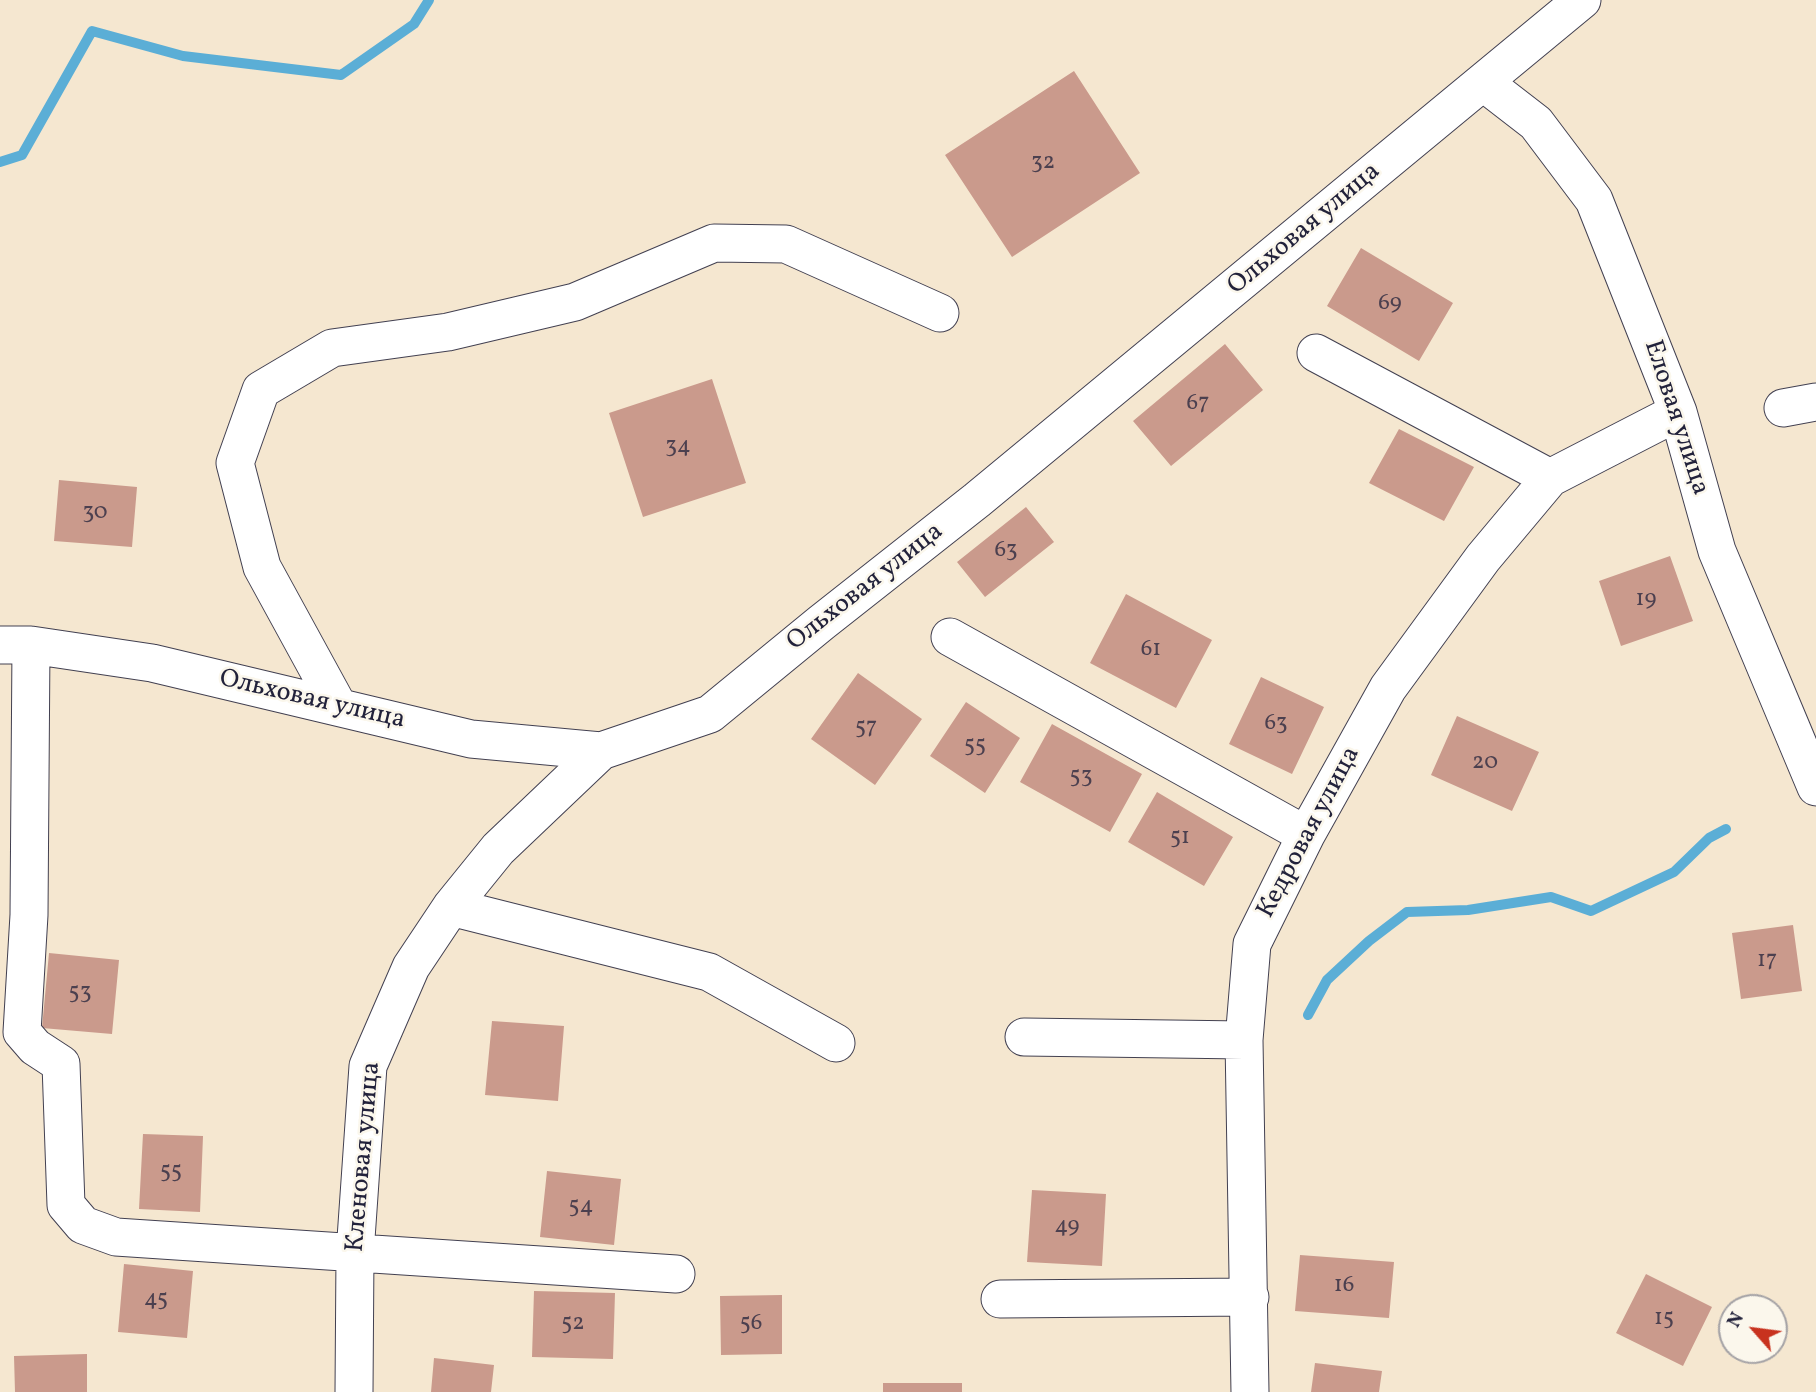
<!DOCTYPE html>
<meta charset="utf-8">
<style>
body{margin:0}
#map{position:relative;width:1816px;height:1392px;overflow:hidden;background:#f5e7d0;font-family:Vollkorn,serif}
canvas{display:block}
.north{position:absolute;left:1718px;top:1294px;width:70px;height:70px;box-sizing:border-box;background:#fbf7ec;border:2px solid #a4a2a5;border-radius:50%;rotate:298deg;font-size:19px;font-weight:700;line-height:28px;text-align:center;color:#22223b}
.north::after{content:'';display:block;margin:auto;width:24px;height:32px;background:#c8321e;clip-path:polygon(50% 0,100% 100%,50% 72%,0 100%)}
</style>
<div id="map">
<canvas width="1816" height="1392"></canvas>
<div class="north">N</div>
</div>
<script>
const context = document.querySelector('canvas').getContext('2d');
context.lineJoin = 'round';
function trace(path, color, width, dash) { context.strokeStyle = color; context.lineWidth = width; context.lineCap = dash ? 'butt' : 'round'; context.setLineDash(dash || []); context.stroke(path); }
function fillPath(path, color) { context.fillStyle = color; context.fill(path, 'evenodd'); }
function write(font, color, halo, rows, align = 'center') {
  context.font = font + ' Vollkorn,serif'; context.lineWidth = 5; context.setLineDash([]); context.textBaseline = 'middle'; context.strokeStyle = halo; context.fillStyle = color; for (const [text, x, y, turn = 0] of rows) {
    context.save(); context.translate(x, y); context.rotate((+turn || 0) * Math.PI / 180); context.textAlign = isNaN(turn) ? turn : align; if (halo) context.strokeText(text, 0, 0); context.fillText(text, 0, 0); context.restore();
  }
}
trace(new Path2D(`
 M0,162L22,155L92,31L183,56L341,75L414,24L429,0
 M1308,1015L1327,980L1369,941L1407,912L1468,910L1551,897L1591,911L1674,872L1709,838L1726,829`), '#5baed6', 10);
fillPath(new Path2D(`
 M1074,71L1140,173L1012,257L945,155Z
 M1361,248L1453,303L1419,361L1327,306Z
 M1225,344L1263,390L1171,466L1133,421Z
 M712,379L746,483L643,517L609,413Z
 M1399,429L1474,467L1444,521L1369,483Z
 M59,480L137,487L132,547L54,541Z
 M1026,507L1054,542L985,597L957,562Z
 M1670,556L1693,621L1621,646L1599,581Z
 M1126,594L1212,640L1176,708L1090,663Z
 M858,673L922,719L875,785L811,739Z
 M1261,677L1324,707L1292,774L1229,744Z
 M966,702L1020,738L985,793L930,756Z
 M1457,716L1539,752L1512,811L1431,775Z
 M1052,724L1142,774L1110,832L1020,782Z
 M1157,792L1233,837L1204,886L1128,842Z
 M1793,925L1802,991L1741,999L1732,933Z
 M49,953L119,960L112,1034L42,1028Z
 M492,1021L564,1026L558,1101L485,1095Z
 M143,1134L203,1136L200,1212L139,1209Z
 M547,1171L621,1179L614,1245L540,1237Z
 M1032,1190L1106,1194L1102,1266L1027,1262Z
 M1300,1255L1394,1262L1389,1318L1295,1311Z
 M124,1264L193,1271L187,1338L118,1332Z
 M1646,1274L1712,1307L1683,1366L1616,1333Z
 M534,1291L615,1293L613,1359L532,1357Z
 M782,1295V1354L721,1355L720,1296Z
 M87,1354V1392H15L14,1356Z
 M434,1358L494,1365L491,1392H431Z
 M1315,1363L1382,1371L1379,1392H1311Z
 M883,1383H962V1392H883Z`), '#ca9a8c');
const minor = new Path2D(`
 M1483,82L1536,123L1594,200L1678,412L1717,551L1816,787
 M1316,353L1550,478
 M1783,408L1816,402
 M950,637L1306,835
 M0,645H31L152,663L471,739L601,751L710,714L821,623L977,500L1582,0
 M31,645L29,915L22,1032L35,1047L61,1064L66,1205L83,1225L116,1237L676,1274
 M338,706L262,567L235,463L261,390L332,348L448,332L575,302L714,243L786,244L940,313
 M451,907L709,972L836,1043
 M1024,1037L1244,1040
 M1000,1299L1250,1297
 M354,1392L355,1253L368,1066L411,967L451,907L498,849L601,751
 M1250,1392L1244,1040L1252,944L1306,835L1388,688L1483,558L1550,478L1678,412`);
trace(minor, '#424051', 39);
trace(minor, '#fff', 37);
write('23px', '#4c404f', null, [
 ["32",1043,164],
 ["69",1390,305],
 ["67",1198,405],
 ["34",678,448],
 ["30",95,514],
 ["63",1006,552],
 ["19",1646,601],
 ["61",1151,651],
 ["63",1276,725],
 ["57",866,729],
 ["55",975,747],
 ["20",1485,764],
 ["53",1081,778],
 ["51",1180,839],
 ["17",1767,962],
 ["53",80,994],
 ["55",171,1173],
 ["54",581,1208],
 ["49",1067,1228],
 ["16",1344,1287],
 ["45",156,1301],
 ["15",1664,1320],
 ["52",573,1325],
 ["56",751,1325]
]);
write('26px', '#22223b', '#fbf7ec', [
 ["Ольховая улица",1305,230,-40],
 ["Еловая улица",1675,418,72],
 ["Ольховая улица",866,588,-38],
 ["Ольховая улица",312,701,13],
 ["Кедровая улица",1310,833,-62],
 ["Кленовая улица",365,1157,-85]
]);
</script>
